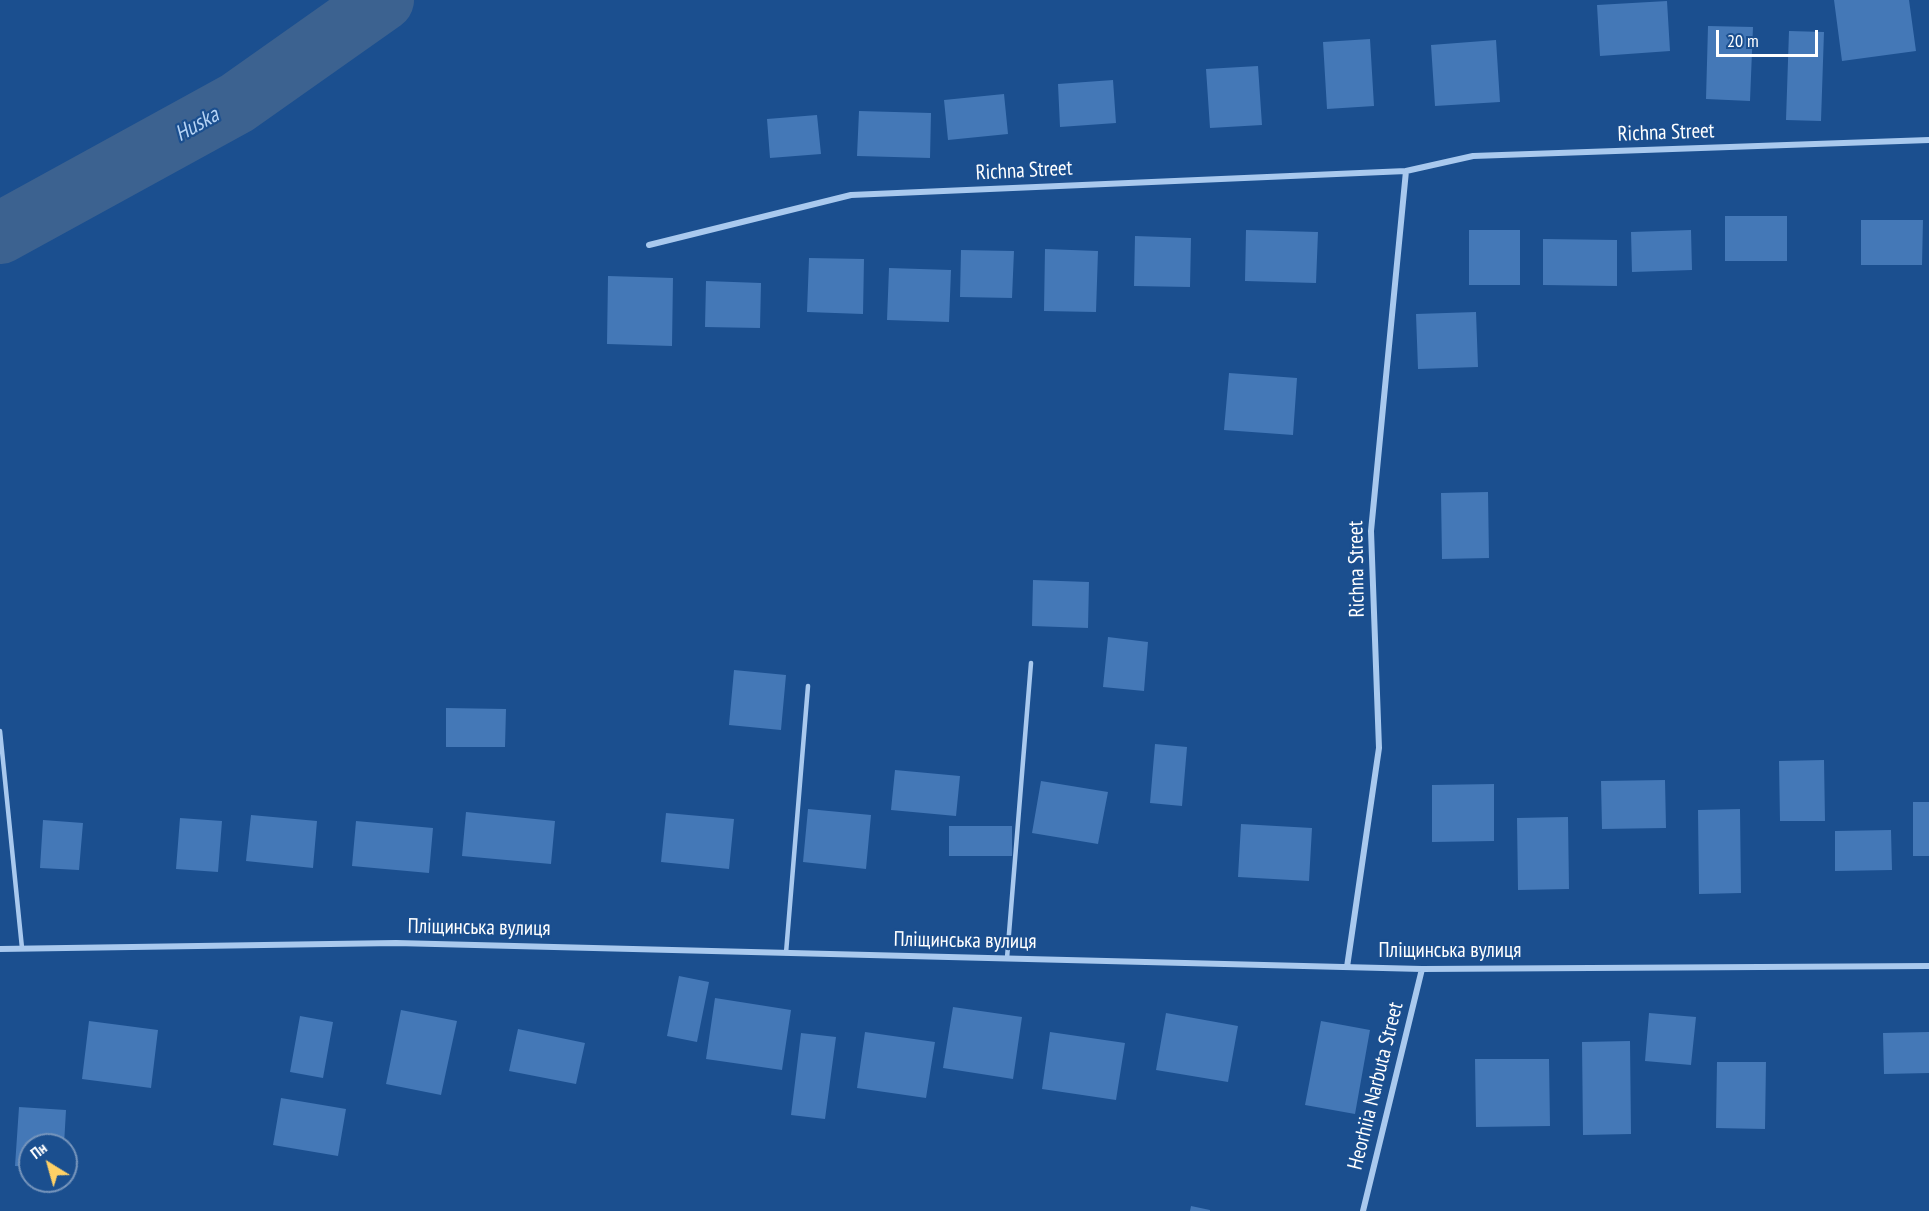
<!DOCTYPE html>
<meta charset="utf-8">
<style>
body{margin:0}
#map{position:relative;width:1929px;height:1211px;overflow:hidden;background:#1b4f8f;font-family:"PT Sans Narrow",sans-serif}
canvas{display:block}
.north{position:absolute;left:18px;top:1133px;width:60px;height:60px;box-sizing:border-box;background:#1b4f8f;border:2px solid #7695bc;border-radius:50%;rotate:323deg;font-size:16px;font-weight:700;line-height:24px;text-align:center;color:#fff}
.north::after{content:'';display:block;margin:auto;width:21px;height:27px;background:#ffd166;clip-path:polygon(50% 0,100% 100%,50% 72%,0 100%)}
.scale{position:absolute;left:1716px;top:30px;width:102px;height:27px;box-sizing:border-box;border:3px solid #fff;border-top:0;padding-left:8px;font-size:18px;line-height:21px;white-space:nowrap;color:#fff;-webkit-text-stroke:4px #1b4f8f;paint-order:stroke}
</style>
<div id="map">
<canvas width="1929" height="1211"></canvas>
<div class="north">Пн</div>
<div class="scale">20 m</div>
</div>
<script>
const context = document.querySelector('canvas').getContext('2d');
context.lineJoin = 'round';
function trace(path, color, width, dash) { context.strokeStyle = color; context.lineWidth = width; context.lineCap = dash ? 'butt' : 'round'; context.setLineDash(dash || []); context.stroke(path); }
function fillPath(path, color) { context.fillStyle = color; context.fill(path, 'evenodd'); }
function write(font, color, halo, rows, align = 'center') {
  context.font = font + ' "PT Sans Narrow",sans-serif'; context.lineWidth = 4.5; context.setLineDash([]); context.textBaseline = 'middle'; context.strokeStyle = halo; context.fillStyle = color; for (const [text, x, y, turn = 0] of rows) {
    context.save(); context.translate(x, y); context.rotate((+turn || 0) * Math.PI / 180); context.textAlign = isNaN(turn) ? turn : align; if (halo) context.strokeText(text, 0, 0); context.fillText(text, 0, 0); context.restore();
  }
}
trace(new Path2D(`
 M0,233L237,103L383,0`), '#3c6290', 62);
fillPath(new Path2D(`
 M1834,0H1909L1916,51L1842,61Z
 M1667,1L1670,51L1600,56L1597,5Z
 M1708,26L1753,27L1750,101L1706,99Z
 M1789,31L1824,32L1821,121L1786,120Z
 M1370,39L1374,106L1327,109L1323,42Z
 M1496,40L1500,102L1435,106L1431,45Z
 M1258,66L1262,125L1210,128L1206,69Z
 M1113,80L1116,123L1060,127L1058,84Z
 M1004,94L1008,134L948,140L944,100Z
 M859,111L931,113L930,158L857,156Z
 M817,115L821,154L770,158L767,119Z
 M1725,216H1787V261H1725Z
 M1861,220H1923L1922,265H1861Z
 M1246,230L1318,232L1316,283L1245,281Z
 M1469,230H1520V285H1469Z
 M1691,230L1692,270L1632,272L1631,232Z
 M1135,236L1191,238L1190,287L1134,286Z
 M1543,239L1617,240V286L1543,285Z
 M1045,249L1098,251L1096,312L1044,311Z
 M961,250L1014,251L1012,298L960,297Z
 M809,258L864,259L863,314L807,312Z
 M889,268L951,270L949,322L887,320Z
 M608,276L673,278L672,346L607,344Z
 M706,281L761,283L760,328L705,327Z
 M1476,312L1478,367L1418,369L1416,314Z
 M1229,373L1297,378L1293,435L1224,430Z
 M1488,492L1489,558L1442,559L1441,493Z
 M1033,580L1089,582L1088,628L1032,626Z
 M1108,637L1148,642L1144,691L1103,687Z
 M734,670L786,675L781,730L729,725Z
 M446,708L506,709L505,747H446Z
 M1155,744L1187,747L1182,806L1150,803Z
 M1824,760L1825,821H1780L1779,761Z
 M895,770L960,776L956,816L891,810Z
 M1665,780L1666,828L1602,829L1601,781Z
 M1041,781L1108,792L1098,844L1032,833Z
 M1494,784V841L1432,842V785Z
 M1913,802H1929V856H1913Z
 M808,809L871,815L866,869L803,862Z
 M1740,809L1741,893L1699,894L1698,810Z
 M466,812L555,821L551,864L462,856Z
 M666,813L734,819L729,869L661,862Z
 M251,815L317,821L313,868L246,861Z
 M1568,817L1569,889L1518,890L1517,818Z
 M180,818L222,821L218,872L176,869Z
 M43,820L83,823L79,870L40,868Z
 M356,821L433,828L429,873L352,866Z
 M1241,824L1312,828L1309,881L1238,877Z
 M949,826H1012V856H949Z
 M1891,830L1892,870L1835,871V831Z
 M679,976L709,982L697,1042L667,1036Z
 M715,998L791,1010L782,1070L706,1059Z
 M953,1007L1022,1017L1013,1079L943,1068Z
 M401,1010L457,1021L441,1095L386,1084Z
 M1166,1013L1238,1026L1228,1082L1156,1070Z
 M1649,1013L1696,1017L1691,1065L1645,1061Z
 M300,1016L333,1022L323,1078L290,1072Z
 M89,1021L158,1030L151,1088L82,1079Z
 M1321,1021L1370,1030L1355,1114L1305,1105Z
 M518,1029L585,1043L576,1084L509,1071Z
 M865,1032L935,1042L926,1098L857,1088Z
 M1050,1032L1125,1043L1116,1100L1042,1089Z
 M1929,1032V1073L1884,1074L1883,1033Z
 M801,1033L836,1037L825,1119L791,1115Z
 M1630,1041L1631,1134L1583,1135L1582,1042Z
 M1475,1059H1549L1550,1126L1476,1127Z
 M1717,1062H1766L1765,1129L1716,1128Z
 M281,1098L346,1109L338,1156L273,1145Z
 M19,1107L66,1110L64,1145H30V1167L15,1166Z
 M1191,1206L1210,1210V1211H1190Z`), '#4478b7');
trace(new Path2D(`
 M0,731L22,948
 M786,953L808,686
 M1007,958L1031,663`), '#a9c9ee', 4.5);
trace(new Path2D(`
 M649,245L851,195L1406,171
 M0,949L396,943L1422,969L1929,966
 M1347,967L1379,748L1371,531L1406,171L1473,156L1929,140
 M1363,1211L1422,969`), '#a9c9ee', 6);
write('21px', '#fff', '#1b4f8f', [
 ["Richna Street",1666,133,-2],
 ["Richna Street",1024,171,-3],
 ["Richna Street",1357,569,-91],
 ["Пліщинська вулиця",479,928,1],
 ["Пліщинська вулиця",965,941,1],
 ["Пліщинська вулиця",1450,951],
 ["Heorhiia Narbuta Street",1376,1086,-76]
]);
write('italic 22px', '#b5d3f5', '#1b4f8f', [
 ["Huska",197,125,-29]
]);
</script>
